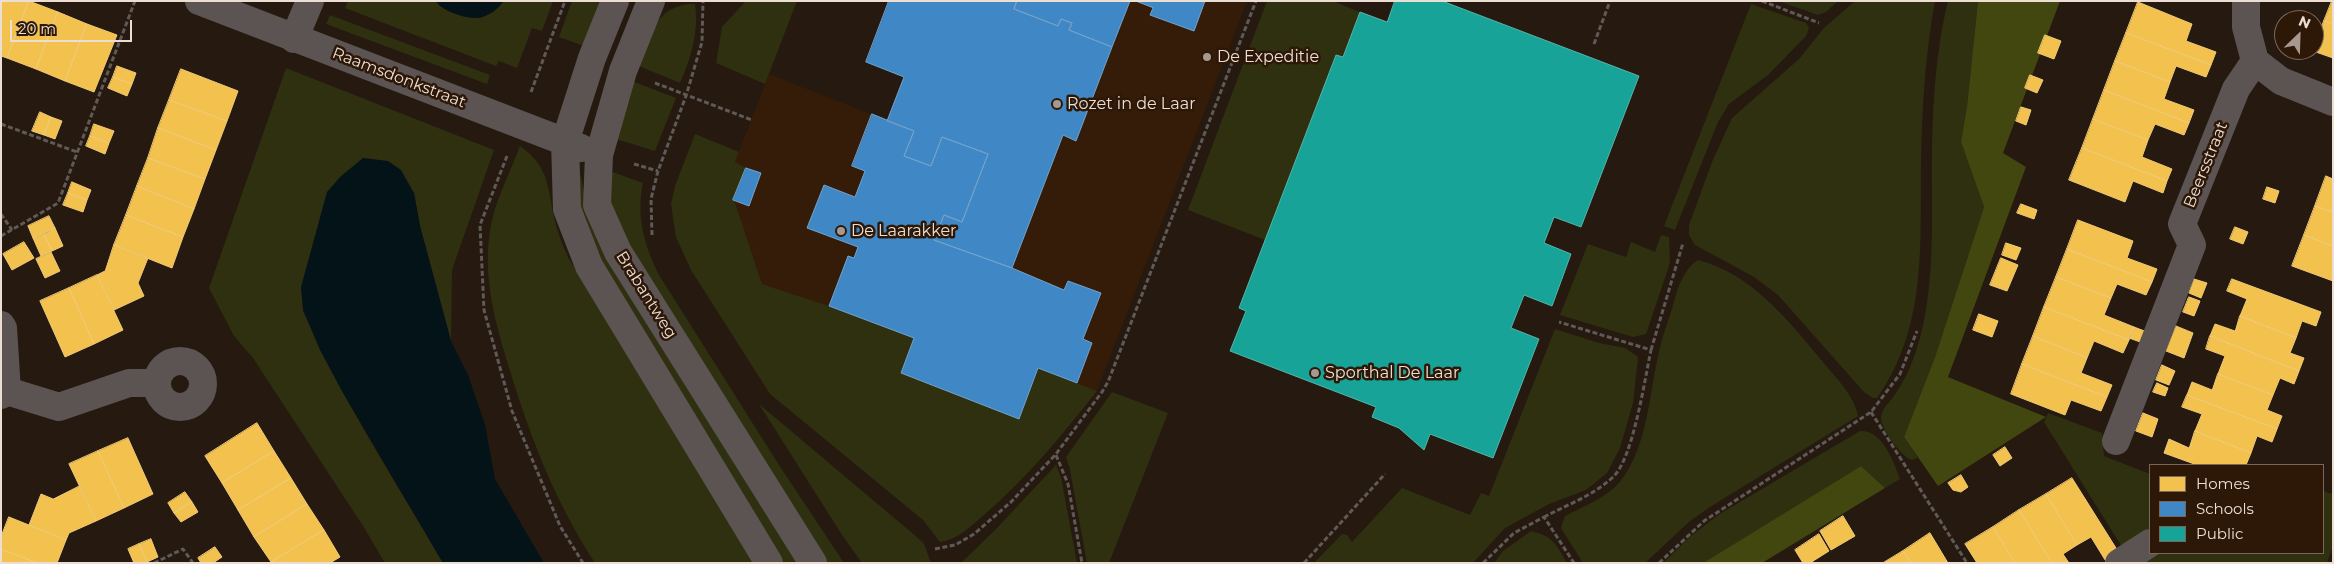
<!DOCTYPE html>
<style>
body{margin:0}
#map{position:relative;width:2334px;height:564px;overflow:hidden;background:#251910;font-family:Montserrat,sans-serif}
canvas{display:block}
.frame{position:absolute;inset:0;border:2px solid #edded4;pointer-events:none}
.legend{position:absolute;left:2149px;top:464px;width:175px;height:90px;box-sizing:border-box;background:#2d1808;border:1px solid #7a675a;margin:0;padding:6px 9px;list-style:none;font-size:15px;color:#edded4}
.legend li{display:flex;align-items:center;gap:10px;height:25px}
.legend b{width:25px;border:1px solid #7a675a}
.north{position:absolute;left:2274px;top:10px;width:50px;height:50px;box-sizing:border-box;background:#2d1808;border:1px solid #7a675a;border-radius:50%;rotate:24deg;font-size:14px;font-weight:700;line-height:20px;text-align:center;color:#edded4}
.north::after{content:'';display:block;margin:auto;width:18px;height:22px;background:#a7998f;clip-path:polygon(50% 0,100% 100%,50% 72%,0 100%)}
.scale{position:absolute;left:10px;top:20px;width:122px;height:22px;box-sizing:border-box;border:2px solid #edded4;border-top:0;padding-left:6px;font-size:15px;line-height:18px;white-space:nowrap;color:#edded4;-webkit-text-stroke:4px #2d1808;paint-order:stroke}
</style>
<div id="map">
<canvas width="2334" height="564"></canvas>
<div class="frame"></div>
<ul class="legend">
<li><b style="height:14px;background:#f2c14e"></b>Homes</li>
<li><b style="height:14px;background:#3f88c5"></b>Schools</li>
<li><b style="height:14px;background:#17a398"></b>Public</li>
</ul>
<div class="north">N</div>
<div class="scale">20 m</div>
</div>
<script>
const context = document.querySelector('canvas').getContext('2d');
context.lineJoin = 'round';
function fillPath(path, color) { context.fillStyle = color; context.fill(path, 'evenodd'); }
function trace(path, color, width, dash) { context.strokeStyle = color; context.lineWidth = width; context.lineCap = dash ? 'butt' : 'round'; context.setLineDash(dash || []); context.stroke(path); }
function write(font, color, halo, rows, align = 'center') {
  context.font = font + ' Montserrat,sans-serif'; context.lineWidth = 5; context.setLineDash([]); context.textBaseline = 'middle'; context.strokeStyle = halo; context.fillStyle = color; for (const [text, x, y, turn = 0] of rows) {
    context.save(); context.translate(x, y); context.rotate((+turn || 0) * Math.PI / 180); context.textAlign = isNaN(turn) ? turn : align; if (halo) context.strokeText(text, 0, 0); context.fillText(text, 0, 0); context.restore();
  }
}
fillPath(new Path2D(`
 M1017,1H1247L1097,391L1038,368L1019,419L901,373L914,339L829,306L762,284L733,200L735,162L769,74L914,131L1063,135L1076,140Z`), '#351c08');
fillPath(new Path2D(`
 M348,1H436C441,11 471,21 482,17C492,14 497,9 504,1H553L542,31L532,28L517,68L499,61L496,66L345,8Z
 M572,1H601L584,46L559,37Z
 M746,1H797L765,84L716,63L722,27Z
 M1267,1H1332L1360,12L1343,57L1336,55L1265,240L1188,210Z
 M1778,1H1838L1826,12L1818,15Z
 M1855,1H1935C1925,55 1922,109 1921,164C1920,245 1927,328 1877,398H1873L1864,392L1778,295L1754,277L1695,245L1689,235V225L1712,162L1732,118L1799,59L1824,28Z
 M1948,1H1978L1967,106L1961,142L1984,207L1935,357L1904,437L1918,458L1911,460C1901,456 1881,429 1881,418C1881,409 1889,403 1894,396C1911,372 1920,343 1925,315C1935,260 1931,204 1932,148C1933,99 1936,49 1948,1Z
 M688,4H695C699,31 691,59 680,83L639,66C650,38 653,9 688,4Z
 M1751,4L1806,23L1809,28L1806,36L1768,75L1729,104L1718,122L1675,230L1664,226Z
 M330,15L490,75L487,84L326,24Z
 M286,68L494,150L452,270L451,341L420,226L414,193L303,310C341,399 395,480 443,563H385L363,526L253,358L234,336L209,288Z
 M632,81L676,98L655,151L616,139Z
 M695,134L739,152L735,162L746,168L734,200L762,284L829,306L914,338L901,373L1019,418L1038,368L1097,391C1062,435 1028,477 985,514C971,526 959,539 940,542L923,520L770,394L691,270L676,237L671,204L675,186Z
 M520,146C552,168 547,192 556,225C559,237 564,248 569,259L759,563H595C557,505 532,442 512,377C496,326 480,274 492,220C498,195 511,170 520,146Z
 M610,171L643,183C636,216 644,245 659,275L779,465L844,563H826L619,228L611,202Z
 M580,173L588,213L801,563H784L616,295L580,213Z
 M1661,235L1669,237L1670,263L1646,334L1633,337L1560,315L1588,244L1626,257L1631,242L1655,252Z
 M1698,260C1752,274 1789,321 1823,362C1836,378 1854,395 1858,416L1710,507L1690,521L1645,563H1583L1561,528L1565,516C1584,506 1609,497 1622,479C1648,444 1649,394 1659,352C1662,338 1667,323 1672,309C1677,291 1682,270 1698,260Z
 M1555,329L1599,343L1625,348L1638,357L1633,403L1620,448L1607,473L1586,490L1549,504L1505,528L1473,563H1314L1342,534L1347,535L1352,542L1402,488L1470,515L1481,493L1489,496Z
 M1112,392L1168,413L1109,563H1087L1070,470L1066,457Z
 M759,404L918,538L924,544L931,563H862L842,535Z
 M2048,413L2102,433L2104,456L2150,474V553H2323V491L2333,494V546L2327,563H2132L2044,422Z
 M1860,431C1882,429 1894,462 1900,479L1885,488L1861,466L1703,563H1663L1690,537L1718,515Z
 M1056,465L1061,477L1077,563H961L995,530Z
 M1531,531C1553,536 1556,544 1567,563H1494L1503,551Z`), '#2e3010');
fillPath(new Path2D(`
 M1978,1H2060L2003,153L2026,167L1948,377L2046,417L1938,486L1904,437L1935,357L1984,207L1961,142L1967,106Z
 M1861,466L1885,488L1762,563H1703Z`), '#424710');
fillPath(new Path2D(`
 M436,1H504C497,9 492,14 482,17C471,21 441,11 436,1Z
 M363,158L388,161L401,170L414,193L420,226L451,341L468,375L485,425L495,479L544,563H443L343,393L320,350L303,310L301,287L327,192L340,177Z`), '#031318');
const homes = new Path2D(`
 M1,1H29L7,58L1,56Z
 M29,1L58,12L36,69L7,58Z
 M2332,1H2333V24L2324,21Z
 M2138,2L2192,24L2186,41L2216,52L2211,65L2126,33Z
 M58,12L87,24L65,81L36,69Z
 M2324,21L2333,24V58L2313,51Z
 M87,24L117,35L94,92L65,81Z
 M2126,33L2211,65L2206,77L2176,66L2170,82L2115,61Z
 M2045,35L2061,41L2054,59L2038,53Z
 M2115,61L2170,82L2164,99L2194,110L2189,123L2104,90Z
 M117,66L136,73L132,84L113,77Z
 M181,69L238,91L227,121L169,100Z
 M2030,75L2043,80L2037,93L2025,88Z
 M113,77L132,84L127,96L108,88Z
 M2104,90L2189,123L2184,135L2155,124L2148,140L2093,119Z
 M169,100L227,121L216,150L158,128Z
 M2021,107L2031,110L2026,125L2016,121Z
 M40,112L51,117L44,135L32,131Z
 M51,117L62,121L55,139L44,135Z
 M2093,119L2148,140L2142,157L2172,169L2167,181L2082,148Z
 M94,124L114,131L109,143L90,136Z
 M158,128L216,150L205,179L148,158Z
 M90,136L109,143L105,154L86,146Z
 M2082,148L2167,181L2163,193L2133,181L2125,202L2069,180Z
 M148,158L205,179L194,209L137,186Z
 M2326,176L2333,179V212L2315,206Z
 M72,182L91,190L87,200L68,193Z
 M137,186L194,209L183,237L126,215Z
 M2267,187L2279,191L2275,203L2263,199Z
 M68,193L87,200L83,212L63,205Z
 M2021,204L2037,210L2034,219L2017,213Z
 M2315,206L2333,212V246L2304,235Z
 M126,215L183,237L172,268L114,245Z
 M49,216L55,228L33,238L28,226Z
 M2078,220L2133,241L2127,258L2157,269L2152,282L2067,249Z
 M2235,227L2248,232L2243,244L2230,239Z
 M55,228L63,246L52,251L44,234Z
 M44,234L52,251L41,256L33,238Z
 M2304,235L2333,246V281L2292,266Z
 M24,242L34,258L12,270L3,254Z
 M2006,243L2021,248L2016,260L2002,255Z
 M114,245L148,258L138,283L144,296L114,310L97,275L105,271Z
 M2067,249L2152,282L2146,295L2117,284L2111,298L2056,277Z
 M51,252L60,271L45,278L36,259Z
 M2001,258L2018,265L2007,291L1990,285Z
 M97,275L123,330L94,344L69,288Z
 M2056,277L2111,298L2104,315L2134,327L2129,340L2044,307Z
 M2194,279L2207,283L2201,298L2189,293Z
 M2232,279L2321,312L2316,326L2302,321L2296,338L2240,316L2247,299L2227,291Z
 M69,288L94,344L65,357L40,301Z
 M2189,297L2200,301L2194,316L2183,312Z
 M2044,307L2129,340L2123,353L2094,341L2087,358L2033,336Z
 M1979,314L1998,321L1992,337L1973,330Z
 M2240,316L2296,338L2290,353L2304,358L2299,371L2210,336L2215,324L2235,331Z
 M2176,326L2193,333L2184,358L2166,351Z
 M2134,327L2147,332L2143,343L2129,338Z
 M2033,336L2087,358L2081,373L2112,385L2107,397L2022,364Z
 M2210,336L2299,371L2294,384L2280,378L2273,395L2218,374L2225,356L2206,349Z
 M2022,364L2107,397L2101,411L2071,400L2065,415L2011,394Z
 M2162,365L2175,371L2169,385L2156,380Z
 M2218,374L2273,395L2267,410L2282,416L2277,429L2187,395L2192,382L2212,390Z
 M2157,383L2168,388L2165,396L2153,392Z
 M2187,395L2277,429L2272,442L2257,436L2251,453L2195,431L2202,414L2182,407Z
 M2143,413L2158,419L2152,437L2136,431Z
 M257,423L274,451L222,483L205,456Z
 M2195,431L2251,453L2246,465H2197L2164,453L2169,439L2189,448Z
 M128,438L153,494L124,508L98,451Z
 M2005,447L2012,458L2000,466L1993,455Z
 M98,451L124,508L96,521L69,464Z
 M274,451L291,478L238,510L222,483Z
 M1961,475L1968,487L1961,492L1953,490L1948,483Z
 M291,478L307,504L254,537L238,510Z
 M2072,478L2121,556L2107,563L2091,537L2077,545L2046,494Z
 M80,486L96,521L69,533L66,540L29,525L41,494L53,499Z
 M185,492L192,502L174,513L168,503Z
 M2046,494L2077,545L2063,554L2069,563H2052L2019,510Z
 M192,502L198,512L181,522L174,513Z
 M307,504L324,530L271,562L254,537Z
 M2019,510L2052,563H2015L1993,527Z
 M1843,516L1855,536L1831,550L1820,531Z
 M9,517L66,540L57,563H37L1,549V537Z
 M1993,527L2015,563H1977L1965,544Z
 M324,530L340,557L330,563L271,562Z
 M1930,533L1948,563H1911L1903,551Z
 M1819,534L1829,551L1810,563H1803L1795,550Z
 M151,539L158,557L147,562L139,544Z
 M139,544L147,562V563H134L128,549Z
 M215,547L222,557L213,563H201L198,558Z
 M1,549L37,563H1Z
 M1903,551L1911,563H1883Z`);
fillPath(homes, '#f2c14e');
trace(homes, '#f0ca76', 1);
const schools = new Path2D(`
 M889,1H1017L1014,9L1058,26L1061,19L1072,23L1069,30L1112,47L1076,141L1063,135L1012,268L934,240L944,215L962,222L988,154L942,137L931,166L904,156L914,131L887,121L904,77L866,62Z
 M1017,1H1130L1112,47L1069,30L1072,23L1061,19L1058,26L1014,9Z
 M1136,1H1205L1194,31L1150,15L1153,8Z
 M872,114L914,131L904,156L931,166L942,137L988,154L962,222L944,215L934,240L1012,268L1064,290L1068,281L1101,293L1083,339L1092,343L1077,383L1038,368L1019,419L901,373L914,338L829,306L848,256L854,258L858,247L807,228L824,185L855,197L865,171L852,166Z
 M746,168L761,173L749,206L733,200Z`);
fillPath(schools, '#3f88c5');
trace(schools, '#73a2ca', 1);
const public = new Path2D(`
 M1395,1H1442L1639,76L1581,227L1554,217L1544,243L1571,254L1552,306L1524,295L1511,328L1539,339L1493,458L1430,434L1424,450L1399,428L1372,417L1376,407L1230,351L1246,311L1239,308L1336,55L1343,57L1360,12L1387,22Z`);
fillPath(public, '#17a398');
trace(public, '#57b5aa', 1);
trace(new Path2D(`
 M1762,1L1819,23
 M1594,44L1610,1
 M655,83L752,120
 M531,92L565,1
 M1,124L77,152
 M507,156L480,225L484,310L512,411L560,526L583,563
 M634,164L658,171
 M1,214L12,230
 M652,235L651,199L658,171L686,96L702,42L703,1
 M1,236L58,203L135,1
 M1651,350L1683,243
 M1871,412L1967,563
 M1056,455L1068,484L1082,563
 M1544,517C1567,505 1594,495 1613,477C1633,459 1645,378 1651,350L1559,322
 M935,549L955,545L974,534L1011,502L1056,454L1102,392L1108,382L1256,1
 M154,563L183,549L193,563
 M1304,563L1385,474
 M1483,563L1514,533L1544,517L1574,563
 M1659,563L1704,521L1871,412L1900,374L1917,331`), '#605a57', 3, [5, 2.5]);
trace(new Path2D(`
 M199,1L581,148
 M615,1L592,58L565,142L567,209L589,266L769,563
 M651,1L623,71L599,155L597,205L618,252L813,563
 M294,39L310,1
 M2255,61L2281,81L2333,102
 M1,325L3,328L7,391L1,395
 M157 384a23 23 0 1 1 46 0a23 23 0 1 1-46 0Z
 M7,391L59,407L129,383H157
 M2116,441L2192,245L2182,224L2236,89L2255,61L2246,27V1
 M2119,563L2150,543`), '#5b5453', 28);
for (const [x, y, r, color] of [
 [1207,57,5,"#a7998f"],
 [1057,104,5,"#a7998f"],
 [841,231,5,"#a7998f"],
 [1315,373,5,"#a7998f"]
]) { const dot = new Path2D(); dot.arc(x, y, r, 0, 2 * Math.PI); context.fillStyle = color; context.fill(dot); trace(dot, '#2d1808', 2); }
write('16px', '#edded4', '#2d1808', [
 ["De Expeditie",1217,57],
 ["Rozet in de Laar",1067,104],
 ["De Laarakker",851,231],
 ["Sporthal De Laar",1325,373]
], 'left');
write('16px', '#edded4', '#2d1808', [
 ["Raamsdonkstraat",399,78,21],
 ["Beersstraat",2206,165,-68],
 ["Brabantweg",646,295,58]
]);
</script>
